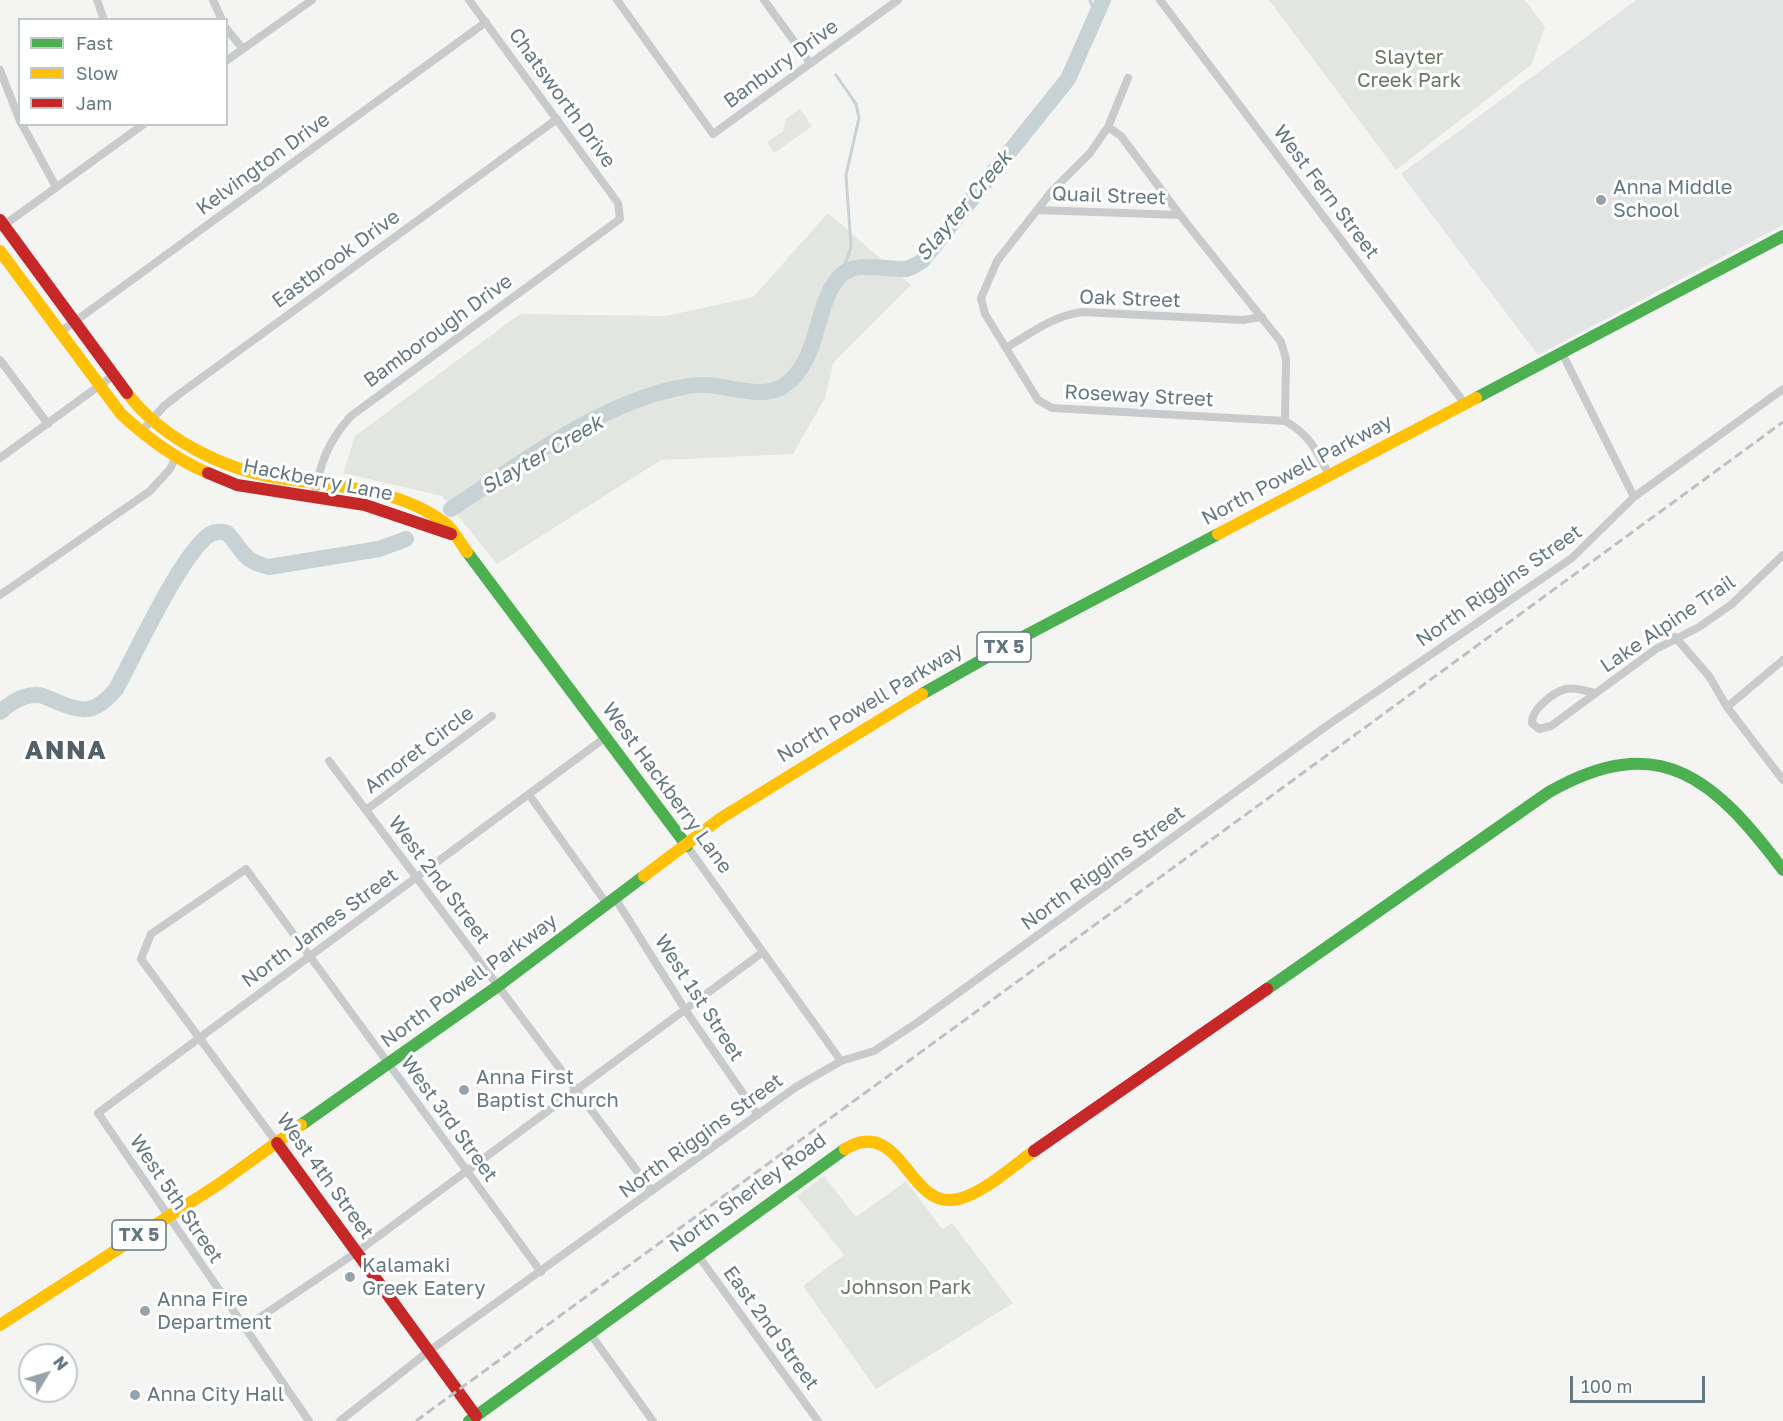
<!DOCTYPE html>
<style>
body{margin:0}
#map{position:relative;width:1783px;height:1421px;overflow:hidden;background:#f4f4f3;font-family:"Golos Text",sans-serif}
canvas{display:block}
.legend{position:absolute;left:18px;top:18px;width:210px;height:108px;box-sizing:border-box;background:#fff;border:2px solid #c1c9cd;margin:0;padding:8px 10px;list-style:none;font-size:18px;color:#657882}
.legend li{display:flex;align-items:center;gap:12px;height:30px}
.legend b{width:30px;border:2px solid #c1c9cd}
.north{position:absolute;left:18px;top:1343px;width:60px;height:60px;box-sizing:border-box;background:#fff;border:2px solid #c1c9cd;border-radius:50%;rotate:52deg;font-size:16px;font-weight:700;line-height:24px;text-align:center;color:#657882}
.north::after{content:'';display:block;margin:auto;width:21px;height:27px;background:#97a3aa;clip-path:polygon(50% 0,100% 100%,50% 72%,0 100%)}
.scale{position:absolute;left:1570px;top:1376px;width:135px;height:27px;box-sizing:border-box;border:3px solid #657882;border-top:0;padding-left:8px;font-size:18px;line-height:21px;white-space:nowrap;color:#657882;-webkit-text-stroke:4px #fff;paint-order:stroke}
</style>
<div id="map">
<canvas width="1783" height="1421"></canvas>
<ul class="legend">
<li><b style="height:8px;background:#4caf50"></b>Fast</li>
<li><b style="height:8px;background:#ffc107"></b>Slow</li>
<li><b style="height:8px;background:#c62828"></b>Jam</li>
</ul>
<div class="north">N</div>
<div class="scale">100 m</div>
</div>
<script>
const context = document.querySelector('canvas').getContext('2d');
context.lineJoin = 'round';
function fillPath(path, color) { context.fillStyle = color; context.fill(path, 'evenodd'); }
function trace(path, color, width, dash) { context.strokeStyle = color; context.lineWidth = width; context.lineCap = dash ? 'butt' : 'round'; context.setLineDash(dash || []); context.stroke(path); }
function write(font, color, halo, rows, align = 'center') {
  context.font = font + ' "Golos Text",sans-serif'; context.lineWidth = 6; context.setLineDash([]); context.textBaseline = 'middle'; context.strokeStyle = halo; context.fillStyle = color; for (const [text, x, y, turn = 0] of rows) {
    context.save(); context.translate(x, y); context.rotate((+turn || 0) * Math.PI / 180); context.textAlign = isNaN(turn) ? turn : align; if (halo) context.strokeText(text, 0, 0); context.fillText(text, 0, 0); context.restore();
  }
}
fillPath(new Path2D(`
 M1636,0H1783V225L1538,355L1401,174Z`), '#e3e5e4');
fillPath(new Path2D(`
 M1269,0H1525L1545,27L1531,65L1396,170Z
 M800,109L812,126L774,153L767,142L783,131L786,119Z
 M828,213L911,285L833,363L825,398L793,454L661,460L497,564L442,496L343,473L355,436L520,314L666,316L753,297Z
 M824,1176L856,1217L906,1181L942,1229L952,1223L1013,1303L876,1389L803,1286L844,1255L797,1196Z`), '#e3e6e0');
trace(new Path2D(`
 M1090,0L1096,16
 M836,75L856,104L859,118L846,175L851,247L841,275`), '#c8d2d4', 3);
trace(new Path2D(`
 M451,509C518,466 587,412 665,391C677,388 693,384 706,385C728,386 761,399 782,387C821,363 814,303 840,276C855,260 886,270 906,269C912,268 917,264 922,261L1068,79L1103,0
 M0,712C10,703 24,694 38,695C43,695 50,699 55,701C84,714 96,713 116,689C136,653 180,556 209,535C215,531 220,531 227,533C244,551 242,561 269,567L379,549L406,539`), '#c8d2d4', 16);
trace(new Path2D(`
 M97,0L104,20
 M213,0L222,20
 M617,0L713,134L898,0
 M764,0L810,63
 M1160,0L1465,404
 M226,28L243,49
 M226,61L312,0
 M0,70L20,121
 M1128,78L1108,127L1090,153L1052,191L997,261L981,298L985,314L1038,400L1052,408L1285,421
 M22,124L56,187
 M1108,127L1121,136L1180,215L1281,342L1286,359L1285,421C1309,434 1317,451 1329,475
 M1037,210L1180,215
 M0,228L144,124
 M59,333L486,22
 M1006,348C1031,333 1053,316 1082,312L1243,320L1262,317
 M1563,355L1634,497
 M0,360L48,424
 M141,432L164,406L178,395L557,119
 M0,458L114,375
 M314,499C319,465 328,441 351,416L620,219L618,203L469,0
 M0,595L150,491L170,469L176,457
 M1675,637L1709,676L1727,707L1783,780
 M1595,693C1586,691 1574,687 1566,689C1553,692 1531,710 1532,723L1539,729L1551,726L1656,649L1699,627L1732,604L1783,555
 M1727,707L1783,660
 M329,761L652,1191
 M530,796L607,904
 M366,810L492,716
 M687,846L841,1061
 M615,898L686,1011L758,1115
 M277,1143L141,959L151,934L246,869L541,1272
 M697,1254L818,1421
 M244,1328L357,1252L763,952
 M589,1332L653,1421
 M309,1421L98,1113L606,737
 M340,1421L429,1351L796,1087L841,1061L874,1051L918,1022L1325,727L1572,558L1634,497L1783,389`), '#c9cacb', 8);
trace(new Path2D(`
 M1476,398L1783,236
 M467,552L687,846
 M922,694L1017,640L1218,534
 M1267,989L1549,792C1661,728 1716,781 1783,870
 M301,1125L498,986L644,876
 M469,1421L845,1149`), '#4caf50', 12);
trace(new Path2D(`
 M0,251L121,414C147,438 175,459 208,473
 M127,393C161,438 224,470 279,478C336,487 397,487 445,523C454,530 460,543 467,552
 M1218,534L1476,398
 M644,876L721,818L922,694
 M845,1149C899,1116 908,1203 951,1200C977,1199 1013,1166 1034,1151
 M0,1325L219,1184L301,1125`), '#ffc107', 12);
trace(new Path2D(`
 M0,220L127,393
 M208,473L237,485L365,505L451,534
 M277,1143L476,1416
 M1034,1151L1267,989`), '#c62828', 12);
trace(new Path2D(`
 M416,1421L1783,422`), '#bec0c1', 3, [9, 4.5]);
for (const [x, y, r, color] of [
 [1601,200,6,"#97a3aa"],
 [464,1090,6,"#97a3aa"],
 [350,1277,6,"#97a3aa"],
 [145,1311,6,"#97a3aa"],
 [135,1395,6,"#97a3aa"]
]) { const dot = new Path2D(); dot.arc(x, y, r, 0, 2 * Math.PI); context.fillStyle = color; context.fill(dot); trace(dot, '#fff', 2); }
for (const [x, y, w] of [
 [1004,647,54],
 [139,1235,54]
]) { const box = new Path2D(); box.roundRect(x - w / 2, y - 15, w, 30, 4.5); context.fillStyle = '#fff'; context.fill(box); trace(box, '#657882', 1.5); }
write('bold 18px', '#657882', null, [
 ["TX 5",1004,647],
 ["TX 5",139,1235]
]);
write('20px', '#6a7964', '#fff', [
 ["Slayter",1409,58],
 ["Creek Park",1409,81],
 ["Johnson Park",906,1288]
]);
write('20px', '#657882', '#fff', [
 ["Banbury Drive",781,64,-36],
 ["Chatsworth Drive",562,98,54],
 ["Kelvington Drive",263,164,-36],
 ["West Fern Street",1326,192,53],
 ["Quail Street",1109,196,2],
 ["Eastbrook Drive",336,259,-36],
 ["Oak Street",1130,299,2],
 ["Bamborough Drive",438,331,-36],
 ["Roseway Street",1139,396,3],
 ["North Powell Parkway",1297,470,-28],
 ["Hackberry Lane",318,480,11],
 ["North Riggins Street",1499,586,-35],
 ["Lake Alpine Trail",1668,624,-34],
 ["North Powell Parkway",870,703,-31],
 ["Amoret Circle",419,750,-37],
 ["West Hackberry Lane",667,788,54],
 ["North Riggins Street",1103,868,-36],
 ["West 2nd Street",439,880,53],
 ["North James Street",320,928,-36],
 ["North Powell Parkway",469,981,-36],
 ["West 1st Street",699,998,57],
 ["West 3rd Street",449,1119,54],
 ["North Riggins Street",701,1136,-36],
 ["West 4th Street",325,1176,54],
 ["North Sherley Road",748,1193,-36],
 ["West 5th Street",176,1199,56],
 ["East 2nd Street",771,1328,54]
]);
write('20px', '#657882', '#fff', [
 ["Anna Middle",1613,188],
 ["School",1613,211],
 ["Anna First",476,1078],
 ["Baptist Church",476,1101],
 ["Kalamaki",362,1266],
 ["Greek Eatery",362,1289],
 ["Anna Fire",157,1300],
 ["Department",157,1323],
 ["Anna City Hall",147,1395]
], 'left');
write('italic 21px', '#617a7f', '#fff', [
 ["Slayter Creek",964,206,-50],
 ["Slayter Creek",542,455,-30]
]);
context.letterSpacing = '1.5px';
write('bold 26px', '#536067', '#fff', [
 ["ANNA",66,751]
]);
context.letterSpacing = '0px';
</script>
